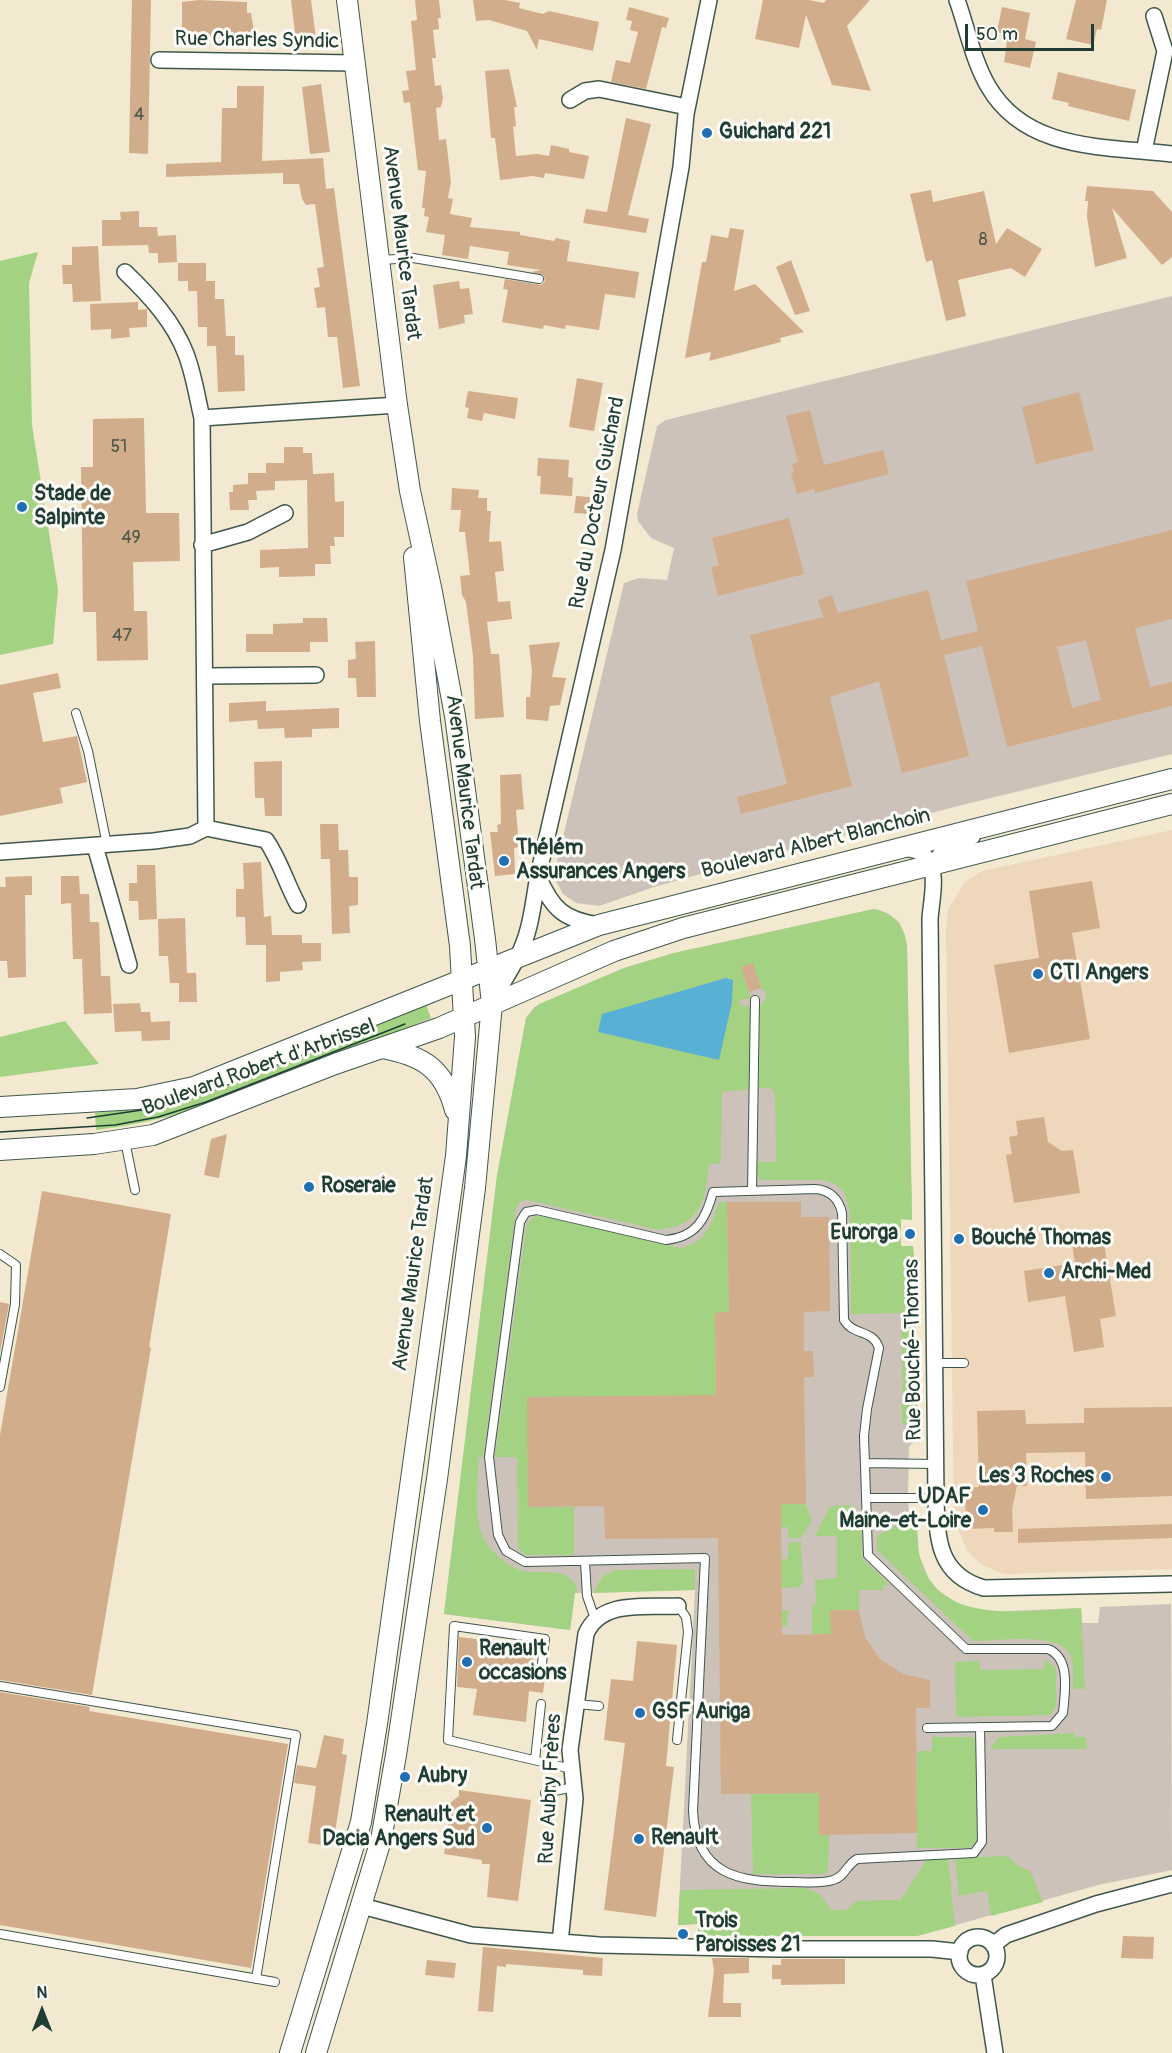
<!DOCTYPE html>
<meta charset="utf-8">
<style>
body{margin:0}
#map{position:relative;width:1172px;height:2053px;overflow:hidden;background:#f2e9d0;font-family:Pangolin,sans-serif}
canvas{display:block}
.north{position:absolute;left:12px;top:1981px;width:60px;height:60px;-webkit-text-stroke:4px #fdfcf7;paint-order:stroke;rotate:0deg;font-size:16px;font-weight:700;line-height:24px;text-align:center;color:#1f3d34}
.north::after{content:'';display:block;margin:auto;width:21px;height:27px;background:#1f3d34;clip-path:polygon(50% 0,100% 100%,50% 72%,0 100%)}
.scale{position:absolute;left:965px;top:24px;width:129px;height:27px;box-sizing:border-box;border:3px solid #1f3d34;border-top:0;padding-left:8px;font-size:18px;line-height:21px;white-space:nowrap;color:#1f3d34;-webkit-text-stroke:4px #fdfcf7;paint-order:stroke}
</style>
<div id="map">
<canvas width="1172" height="2053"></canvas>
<div class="north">N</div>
<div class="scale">50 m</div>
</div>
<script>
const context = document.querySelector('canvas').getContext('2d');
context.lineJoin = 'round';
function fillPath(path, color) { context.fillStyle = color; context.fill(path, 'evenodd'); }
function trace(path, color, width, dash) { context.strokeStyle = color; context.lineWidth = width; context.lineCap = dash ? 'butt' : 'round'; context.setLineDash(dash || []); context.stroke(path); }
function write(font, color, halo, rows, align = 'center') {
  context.font = font + ' Pangolin,sans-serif'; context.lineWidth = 6; context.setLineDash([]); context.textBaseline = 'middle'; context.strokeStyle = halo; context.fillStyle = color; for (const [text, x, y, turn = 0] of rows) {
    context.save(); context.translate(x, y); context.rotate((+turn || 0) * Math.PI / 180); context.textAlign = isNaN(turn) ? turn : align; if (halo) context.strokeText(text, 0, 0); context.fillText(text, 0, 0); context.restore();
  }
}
fillPath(new Path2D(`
 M1172,830V1569L1004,1574L984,1566L967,1551L954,1519L946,931L948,910L964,883L982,871Z`), '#eed7bb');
fillPath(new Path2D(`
 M1172,296V754L962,805L776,853L654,887L599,906L576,903L563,894L556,881V866L624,583L639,578L667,580L674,548L651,538L638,521L637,514L657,426L666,420Z
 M874,909L887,913L899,922L905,935L907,946L912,1220L901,1219V1246H913L914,1259L917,1431L916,1439L909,1447L908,1498L909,1514L917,1522L919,1555L929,1579L938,1590L960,1605L972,1610L985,1612L1081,1608L1082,1623H1098L1100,1607L1171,1604L1172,1870L1098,1885L917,1936H698V1924L678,1925L695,1590L575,1593L570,1630L444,1614L497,1176L526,1018L534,1007L624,968L674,953Z`), '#ccc2b9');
fillPath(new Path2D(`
 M38,252L29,283L32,425L58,590L53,644L0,655V261Z
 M874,909C895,913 904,926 907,946L912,1220L901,1219V1246H913L914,1259L917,1431L902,1423V1384L905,1381L902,1380L901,1313L851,1314L850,1213L844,1192L835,1184L824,1180H763L761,1178V1181L756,1175V1162H776L775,1095L771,1088H759L760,1007L766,999V992L761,988L753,963L741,967L751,998L740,1000V1005L748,1006L752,1010L751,1089L722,1092L721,1163L709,1164C705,1202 701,1225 659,1230L527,1200L520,1202L516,1208L483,1457L478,1458C479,1478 474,1514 481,1532C485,1546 506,1566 520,1570C542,1576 571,1563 578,1593H575L570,1630L444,1614L497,1176L526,1018L539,1004L624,968L674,953Z
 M425,1002L431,1018C324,1060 211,1117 96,1130L95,1113L134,1109Z
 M65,1021L99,1064L0,1077V1037Z
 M719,1202H727L729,1312L715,1313L716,1395L529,1507H574V1555H526L518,1548L517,1457H495L527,1223L535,1216H544L680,1248C706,1243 711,1225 719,1202Z
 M806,1504L812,1521L801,1538H788V1527H760V1559H788V1543L801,1542L803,1582L799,1587L782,1588L761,1611L788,1610L787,1626L758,1628L752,1505Z
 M849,1505L861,1515L862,1558L890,1585H883V1590H859V1610L831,1634H812V1606L816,1603L815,1580L837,1578V1536H815L830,1506Z
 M902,1517L917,1528C916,1630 1012,1611 1081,1608L1085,1689H1073C1073,1678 1075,1662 1068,1652C1054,1632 996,1641 973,1641L877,1550V1535L892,1529Z
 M695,1569V1590L593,1593L602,1577L615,1570Z
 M1045,1659L1056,1668V1706L1050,1715L956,1717L955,1662L980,1661V1670L1044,1669Z
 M1074,1733L1075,1737H1086L1087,1749H990L999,1737Z
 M932,1737H972L976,1741L977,1841L969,1848H917V1751H932Z
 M819,1793V1834H829L828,1871L824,1874H753L751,1794Z
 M1008,1856L1017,1865L1030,1871L1043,1902L991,1916L987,1891L959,1896L955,1858Z
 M948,1858L955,1926L917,1936H698V1924L678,1925L680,1890L806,1888L821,1895L831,1910H846L856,1901L901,1900L927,1859Z`), '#a3d382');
fillPath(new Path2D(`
 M726,978L733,980L732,1002L719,1060L598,1032L602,1014Z`), '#58b1d5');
fillPath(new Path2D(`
 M132,0H151L148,154L129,153Z
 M199,0L247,2V13H251L255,37L225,38L182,34V2Z
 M291,0H311L316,38L296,41Z
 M415,0H439L441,18H438L439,29L433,30L436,58H432L435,86L441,85L443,98L441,107L436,108L439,140L446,139L451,182L448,198L453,199L450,214L472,218L470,227L520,232V235L554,241L556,238L570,241L567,261L639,272L635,298L605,294L599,330L566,325L565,329L544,325L543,329L502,322L508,290L503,289L505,279L541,285L545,281L543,275L531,272L541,270L507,265L509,252L470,246L468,259L442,255L445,235L426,232L429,217L424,216L425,208H422L426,171L418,170L410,102L404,103L402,91L409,90L406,71L416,70L411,21L417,20Z
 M473,0H505L520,3L519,8L543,14L549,11L599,22L593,51L539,39L537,50L527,31L489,20L476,21Z
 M763,0H809L824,3L826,0H870L847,26L871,91L832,85L806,15L799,48L755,39Z
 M1076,0H1107L1101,30L1097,29L1093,45L1066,39Z
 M629,7L669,18L666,28L662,27L646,89L611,82L616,60L630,63L638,32L630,30L632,21L626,20Z
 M1002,7L1030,13L1025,39L1036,42L1030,68L1004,62L1008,35L997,32Z
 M509,69L517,107H514L516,126L513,127L516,156L537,154L549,156L551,145L569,149V152L589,156L584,179L545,173L544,178L533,176L500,180L495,138H491L485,71Z
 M1058,72L1136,90L1129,121L1068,106L1069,103L1052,99Z
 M321,84L330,152L310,154L302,87Z
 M237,86H264L262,161L323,158L326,189L334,188L360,386L343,388L337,337H328L325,307L317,308L314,288L320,287L317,268L324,267L315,204L306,205L302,199L299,184H283V173L166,177V164L221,162L222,108H237Z
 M626,118L651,124L628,215L649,219L646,233L583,223L586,209L607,212Z
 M1087,186L1153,191L1172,212V257L1162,265L1112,208L1127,258L1095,267L1087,217L1088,201H1085Z
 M931,190L933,202L984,191L996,244L1007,228L1042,249L1025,277L1011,268L958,280L966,316L946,321L932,260L926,262L910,194Z
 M139,211V227H157L158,236L176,235L177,262L158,263V253H149L148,245L102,246V220H121L120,212Z
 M730,228L744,230L734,291L755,284L804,332L780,338L781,342L709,361L711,352L685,358L702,262H706L711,235L728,238Z
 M98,246L101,301L73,302L72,284H63L62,265H72V247Z
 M791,260L810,311L795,315L776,267Z
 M178,263H206V281H215V299H224L226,336H235V355H244L245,391L218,392L216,346H207V327H198L197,291H188V281H178Z
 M459,281L460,289L469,288L473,314L464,315L465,323L439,329L433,285Z
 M138,302V310L147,309V327L129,328L130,337L111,339V329L91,330L90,304Z
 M577,378L603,383L594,431L569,427Z
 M468,391L518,398L515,419L484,413L482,421L467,418L469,408L465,407Z
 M1079,392L1094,450L1036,464L1022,407Z
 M810,410L824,465L883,450L889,474L815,493L814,489L797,494L791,473L794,472L792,464L798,462L786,416Z
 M144,418L146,513H179L180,561L133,562L134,611H147L148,660L97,661L96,612H83L81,467H93V419Z
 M284,447H303V453H312L313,474L334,473L335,502L344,501V537H334L335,546H330L331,564H315V576L279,577V567L260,568V550L308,548L307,480L275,481V490L256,491L257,500H248L249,510H230L229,492H233V485L248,484V473H266V463H284Z
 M538,458L569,460L568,477L573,478L572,496L540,494L541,476H537Z
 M452,488L479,490L478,498H487V511H491L489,542L501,541L504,571L495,572L498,602L510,601L512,619L487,622L491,654H499L504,717L475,719L473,656L466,602L462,595L460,576L470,575L465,532H459L461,510H451Z
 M576,496L590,497L589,514L574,513Z
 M789,518L804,574L718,596L711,567L719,565L712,538Z
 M1172,530V619L1135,628L1150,687L1172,682V706L1007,747L982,646L944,655L969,756L902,773L879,681L830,697L852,786L741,814L737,797L787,784L750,635L823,617L818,600L832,595L838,613L928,590L941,640L978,631L966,581ZM1086,640L1101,700L1072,708L1057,647Z
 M303,618H327L328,642H310V652H246V634H273V624L303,623Z
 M375,641L376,697H357L356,678H348V660L356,659L355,642Z
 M560,642L552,677L566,678L560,705L550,706L548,721L526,719V697H530L532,671L529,645Z
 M58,673L61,688L33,693L43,742L77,736L87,782L60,788L63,803L0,816V685Z
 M266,701V711L339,708V728L312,729V737L285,738L284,728L258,729L257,720L229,722V703Z
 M282,761V816H265L264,798H255L254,762Z
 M521,774L524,809L516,810L519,847L514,848L515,874L495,876L490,832H498L497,825L501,824L500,775Z
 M320,824H338L339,850H348L349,877H358V905L349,906L350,933L332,934L330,859H321Z
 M261,862L264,917L271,916L272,935H302V943H321V961L302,962L303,970L280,972V981L266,982V945H246L245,917H236V889H244L243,863Z
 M137,865H155L157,919L139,920L138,901H129V883H137Z
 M32,876V895H25L26,977L8,978L7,961H0V887H6L5,877Z
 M61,876H79L80,894H89L90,922H99L101,976H110L112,1013L84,1014L82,959H73L71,903L61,904Z
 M1092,881L1100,928L1072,933L1090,1039L1009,1053L994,965L1039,958L1029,891Z
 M185,918L187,973H196L197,1002H179V983H170L168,956H159L158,919Z
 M753,963L761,988L749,992L741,967Z
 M140,1003L141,1012H150L151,1022L170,1021V1040L142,1041L141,1031L115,1032L113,1004Z
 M1044,1117L1048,1142L1062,1151L1073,1150L1080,1193L1014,1203L1006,1155L1012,1154L1009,1137L1018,1135L1016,1121Z
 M227,1134L219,1178L204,1175L211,1139Z
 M42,1191L171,1214L149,1347L151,1348L92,1695L0,1680V1435Z
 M727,1202H801V1217H829L830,1311L804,1312V1351H813L814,1377H804L806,1504H781L782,1635L831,1634L830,1610H859L865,1637L880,1659L903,1674L930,1680V1708H916L917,1833L819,1835V1793L721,1794L718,1538L605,1539L604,1506L528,1507L527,1397L716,1395L715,1313L729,1312Z
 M1102,1231L1116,1316L1100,1319L1104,1347L1074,1352L1065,1296L1028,1302L1024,1271L1075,1263L1071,1236Z
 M0,1302L9,1304L0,1353Z
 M1172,1407V1496L1086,1499L1085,1452L1026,1453L1027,1486H1017L1012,1509L1013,1532H994V1528L966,1529L965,1488L979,1487L977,1411L1025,1410L1026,1424L1084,1423V1408Z
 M1172,1524V1538L1018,1543V1529Z
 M459,1637L535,1646L531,1676L545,1677L543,1693L529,1691L526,1722L473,1715L477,1689L457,1687Z
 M637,1641L677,1645L666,1766L674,1767L656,1917L604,1910L625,1743L604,1740L611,1679L633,1681Z
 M0,1692L90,1707L89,1711L288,1744L251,1968L0,1925Z
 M324,1735L344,1739L342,1754L347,1755L334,1839L330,1838L329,1846L308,1843L316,1786L294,1783L297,1765L316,1768Z
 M459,1790L531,1800L518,1901L487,1897L490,1864H482V1860L444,1854L451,1802L459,1796Z
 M1123,1936L1154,1937L1153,1959L1121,1958Z
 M483,1947L603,1958L602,1976L583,1975V1970L506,1964V1967L497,1966L493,2012L478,2011Z
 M712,1958H749V1973L724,1974L723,2003H741V2017H708L714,1970Z
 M781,1959H845V1984L781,1985V1979H772V1965H781Z
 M427,1960L456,1963L454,1978L425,1975Z`), '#d1ad8b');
const service = new Path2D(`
 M381,260L413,258L539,279
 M76,713L88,751L107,845
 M125,1141L135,1190
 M752,1191L755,1000
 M0,1254L16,1265L15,1304L0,1387
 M934,1363H964
 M865,1463L936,1464
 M866,1498H936
 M585,1562L587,1596L595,1619
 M542,1663L545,1639L454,1626L448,1740L572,1769
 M0,1686L296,1735L256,1979
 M576,1704L599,1706
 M927,1728L1052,1726L1063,1713C1065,1692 1071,1658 1048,1649H966L868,1555L864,1436L867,1409L879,1348C873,1329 853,1336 844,1320L842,1213C839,1199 830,1190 815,1189L713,1192C706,1219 696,1237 666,1240L537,1210L526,1212L520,1222L489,1457L498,1535L506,1551L525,1562L705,1558L693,1811C696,1875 738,1882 791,1882C804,1882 820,1884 833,1880C845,1877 846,1865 857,1859L974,1853L982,1842L980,1727
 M677,1740L688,1632L686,1617L678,1606
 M535,1760L541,1704
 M545,1793L574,1787
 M0,1934L275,1982`);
const minor = new Path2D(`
 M957,0C967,28 973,60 988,86C1026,152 1106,146 1172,154
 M159,60L354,63
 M570,100L585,91L599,89L687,107
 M1144,151L1165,51L1154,16
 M125,272C149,295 174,322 186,354C194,375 197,397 202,418
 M202,545L248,532L285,513
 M205,676L316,675
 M206,828L266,840C280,860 286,883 298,905
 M95,846L129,965
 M902,847C908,849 917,850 921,853C941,867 931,899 930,919L936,1498C937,1539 938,1575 984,1588L1172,1584
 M0,852L154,841L190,836L206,828L202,418L397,405
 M931,866L945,849L972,837
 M538,876C552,909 564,920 599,925
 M492,1002C500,986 509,973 517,958C531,933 533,903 538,876L613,550L681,167L686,114L709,0
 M362,1906L471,1935L599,1945L779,1949H932L960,1952
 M959 1956a19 19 0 1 1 38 0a19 19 0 1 1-38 0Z
 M560,1942L575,1799L570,1750L586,1634C601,1599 646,1608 678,1606
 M993,1945L1006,1935L1096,1904L1172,1884
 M983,1975L995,2053`);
const tertiary = new Path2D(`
 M381,1048C422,1055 444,1068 455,1110
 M0,1107L137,1099L194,1087L599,925L1172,779
 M0,1150L94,1144L153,1135L335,1064L439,1028L614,951L683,928L1172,804
 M290,2053L361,1822L377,1724L456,1156L465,1037L460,946L430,721L414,557
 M316,2053L381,1840L396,1755L437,1479L475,1188L492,1004L485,939L455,716L432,592L410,491L397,405L347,0`);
trace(service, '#3f574b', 10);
trace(minor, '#3f574b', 18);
trace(tertiary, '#3f574b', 22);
trace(service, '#fff', 8);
trace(minor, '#fff', 15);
trace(tertiary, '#fff', 20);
trace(new Path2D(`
 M87,1118L156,1108
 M0,1132L115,1125L158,1117L206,1102L405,1024`), '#1f3d34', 1.5);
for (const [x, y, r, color] of [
 [707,133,6,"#1f6fb2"],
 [22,507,6,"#1f6fb2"],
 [504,861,6,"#1f6fb2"],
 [1038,974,6,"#1f6fb2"],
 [309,1187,6,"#1f6fb2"],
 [910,1234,6,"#1f6fb2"],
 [959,1239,6,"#1f6fb2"],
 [1049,1273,6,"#1f6fb2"],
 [1106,1477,6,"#1f6fb2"],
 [983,1510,6,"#1f6fb2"],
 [467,1662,6,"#1f6fb2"],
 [640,1713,6,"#1f6fb2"],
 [405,1777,6,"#1f6fb2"],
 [487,1828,6,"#1f6fb2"],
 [639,1839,6,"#1f6fb2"],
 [683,1934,6,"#1f6fb2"]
]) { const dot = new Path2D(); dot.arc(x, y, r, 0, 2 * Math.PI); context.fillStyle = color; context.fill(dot); trace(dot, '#fdfcf7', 2); }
write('18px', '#4c594a', null, [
 ["4",139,115],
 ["8",983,240],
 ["51",119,447],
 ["49",131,538],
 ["47",122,636]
]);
write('21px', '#1f3d34', '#fdfcf7', [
 ["Rue Charles Syndic",257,41,1],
 ["Avenue Maurice Tardat",401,243,83],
 ["Rue du Docteur Guichard",598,503,-79],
 ["Avenue Maurice Tardat",464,792,83],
 ["Boulevard Albert Blanchoin",816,844,-14],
 ["Boulevard Robert d'Arbrissel",259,1068,-20],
 ["Avenue Maurice Tardat",414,1274,-82],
 ["Rue Bouché-Thomas",914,1350,-91],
 ["Rue Aubry Frères",551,1789,-87]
]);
write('bold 21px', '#1f3d34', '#fdfcf7', [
 ["Guichard 221",719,133],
 ["Stade de",34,495],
 ["Salpinte",34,519],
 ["Thélém",516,849],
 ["Assurances Angers",516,873],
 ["CTI Angers",1050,974],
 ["Roseraie",321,1187],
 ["Eurorga",898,1234,"right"],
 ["Bouché Thomas",971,1239],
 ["Archi-Med",1061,1273],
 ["Les 3 Roches",1094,1477,"right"],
 ["UDAF",971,1498,"right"],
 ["Maine-et-Loire",971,1522,"right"],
 ["Renault",479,1650],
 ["occasions",479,1674],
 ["GSF Auriga",652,1713],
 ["Aubry",417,1777],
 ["Renault et",475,1816,"right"],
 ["Dacia Angers Sud",475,1840,"right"],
 ["Renault",651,1839],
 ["Trois",695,1922],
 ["Paroisses 21",695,1946]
], 'left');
</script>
